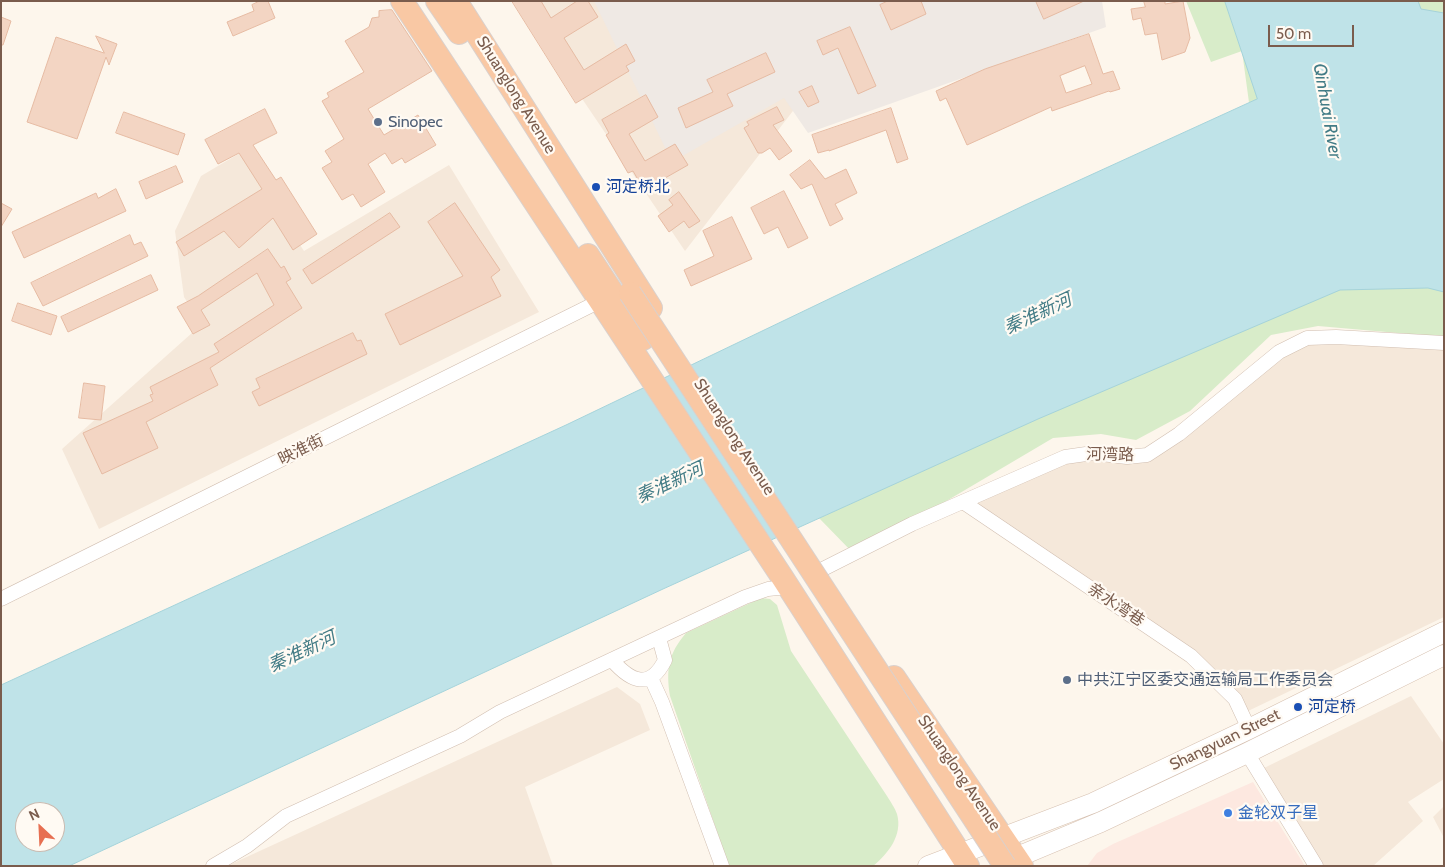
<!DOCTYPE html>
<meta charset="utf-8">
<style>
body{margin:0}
#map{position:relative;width:1445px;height:867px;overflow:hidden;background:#fdf6ec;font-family:Cabin,sans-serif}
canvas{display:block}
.frame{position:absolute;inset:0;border:2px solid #7a5c4d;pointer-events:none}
.north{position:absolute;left:15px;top:802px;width:50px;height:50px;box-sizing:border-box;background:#fffaf3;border:1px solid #cabbb1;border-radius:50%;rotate:335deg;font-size:14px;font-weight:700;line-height:20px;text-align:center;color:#7a5c4d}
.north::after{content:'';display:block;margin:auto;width:18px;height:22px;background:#e76f51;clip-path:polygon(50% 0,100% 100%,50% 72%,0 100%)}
.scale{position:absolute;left:1268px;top:25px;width:86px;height:22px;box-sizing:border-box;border:2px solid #7a5c4d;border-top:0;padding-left:6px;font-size:15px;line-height:18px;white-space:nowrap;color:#7a5c4d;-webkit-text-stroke:4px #fffaf3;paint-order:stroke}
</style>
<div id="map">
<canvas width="1445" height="867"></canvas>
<div class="frame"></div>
<div class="north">N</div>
<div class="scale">50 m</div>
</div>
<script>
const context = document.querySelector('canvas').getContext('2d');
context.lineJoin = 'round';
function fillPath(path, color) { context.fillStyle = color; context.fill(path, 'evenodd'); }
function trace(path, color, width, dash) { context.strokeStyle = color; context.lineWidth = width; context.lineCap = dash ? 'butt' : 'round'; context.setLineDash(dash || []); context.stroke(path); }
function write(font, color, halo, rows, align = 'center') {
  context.font = font + ' Cabin,"Noto Sans SC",sans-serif'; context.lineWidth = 4.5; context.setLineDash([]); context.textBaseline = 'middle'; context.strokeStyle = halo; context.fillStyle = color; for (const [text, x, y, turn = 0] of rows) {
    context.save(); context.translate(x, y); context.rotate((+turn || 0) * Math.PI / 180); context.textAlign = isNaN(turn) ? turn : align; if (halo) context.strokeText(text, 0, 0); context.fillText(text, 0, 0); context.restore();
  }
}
fillPath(new Path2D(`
 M516,1H781L816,81L685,251Z
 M240,153L304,251L449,165L539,312L99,529L62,449L202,324L184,297L175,231L201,176Z
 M1314,341L1444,349V617L1246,712L1239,695L970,503L1066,460L1149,459L1285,353Z
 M617,687L640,704L650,730L525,787L553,866H227Z
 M1411,696L1444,744V779L1408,802L1423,821L1373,866H1324L1264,768Z
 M1444,806V838L1433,817Z`), '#f5e8da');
fillPath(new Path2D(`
 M1253,782L1305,866H1087L1097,853L1113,844Z`), '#fde8e0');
fillPath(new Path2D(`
 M594,1H1102L1106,27L808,133L784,98L672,162Z`), '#efe9e4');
fillPath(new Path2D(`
 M1186,1H1444V337L1318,326L1271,335L1190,411L1136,440L1101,434L1053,438L855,555L819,518L1268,308L1267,235L1242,51L1211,62Z
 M761,598L770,599L777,605L791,651L887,796C890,801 895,808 897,814C903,835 888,854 873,866H729L670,696C666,670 668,654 686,633Z`), '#d8ecc9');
const water = new Path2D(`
 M1225,1H1418L1421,9L1444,13V292L1428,288L1340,290L1038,419L663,589L69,866H1V685L566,425L1025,205L1257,99ZM25,812H55V842H25Z`);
fillPath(water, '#bfe3e8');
trace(water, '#a5d3da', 1);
const building = new Path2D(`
 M260,1H268L275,18L233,36L227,22L254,11L252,5Z
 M512,1H541L551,18L577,1H588L598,17L564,38L584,70L626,44L635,61L626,66L629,71L576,103Z
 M888,1H921L926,14L891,30L880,5Z
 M1036,1H1084L1044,19Z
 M1144,1H1165V4L1183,1L1190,38L1185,52L1162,60L1157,33L1145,35L1141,18L1133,20L1131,9L1145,7Z
 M392,10L432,71L368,109L384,135L418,115L436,145L405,163L402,158L392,164L385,153L368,164L385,192L361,207L353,194L342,200L322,168L332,162L325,151L344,139L322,101L329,97L327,93L364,72L345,41L369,27L372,18L379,17V11Z
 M1,17L11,21L3,45H1Z
 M850,27L876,86L858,94L838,48L823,55L817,41Z
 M1089,34L1103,74L1113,71L1120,89L1110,92L1109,91L1052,111L1051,107L967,145L946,98L940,101L936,91L985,69ZM1085,66L1092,84L1066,93L1060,76Z
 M96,36L117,44L109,65L106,57L77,139L27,122L56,37L104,53Z
 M766,53L775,72L727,94L733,106L686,128L678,108L713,92L707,80Z
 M812,86L819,102L808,107L799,92Z
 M646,95L658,117L629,134L645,161L675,144L688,165L644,190L633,171L628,173L606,135L609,133L602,120Z
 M777,107L784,120L773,125L792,151L779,160L770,148L762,153H758L744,128L749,125L747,122Z
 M891,108L908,159L897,163L886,130L829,151V150L818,153L812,135Z
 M265,109L277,133L253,145L276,180L281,177L317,234L293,250L273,218L239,248L224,231L184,256L176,242L262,189L239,153L218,164L205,140Z
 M124,112L185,134L178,155L116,133Z
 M810,160L825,179L846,169L857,193L835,204L843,219L830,226L812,184L801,189L790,175Z
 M176,166L183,182L146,199L139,182Z
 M116,189L126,211L24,258L12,232L96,193L98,198Z
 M784,191L808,238L788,248L778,227L764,234L751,208Z
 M679,192L700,221L689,228L684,221L669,232L658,216L673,205L669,200Z
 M1,203L12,209L1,227Z
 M455,203L500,270L491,277L501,296L400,345L385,314L463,276L428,222Z
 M390,213L400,227L312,284L303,270Z
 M732,217L752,259L691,286L684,270L714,256L703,231Z
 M130,235L134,245L141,242L148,256L43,306L31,283Z
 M268,249L281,268L284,266L291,279L286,282L302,308L210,368L218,385L146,422L158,448L102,474L83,433L153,401L150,395L153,394L150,387L219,352L214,344L274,305L257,273L201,310L210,325L193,334L177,307L198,296Z
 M151,275L158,290L68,332L61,317Z
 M18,303L57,316L51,335L12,321Z
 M353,333L357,341L361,340L367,354L259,406L252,392L260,388L256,379Z
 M84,383L105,386L101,420L79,418Z`);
fillPath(building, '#f3d5c3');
trace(building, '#e6bba3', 1);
const minor = new Path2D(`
 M963,502L1191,656L1235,699L1249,729
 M821,570L912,524L1065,457L1093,453L1127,457L1147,455L1179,434L1279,352L1307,338L1336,337L1444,343
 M1,599L600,301
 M612,660C631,682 650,690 665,660L659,638
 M651,678L662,702L722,866
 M1247,753L1316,866
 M213,866L247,846L286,816L460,736L500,712L745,597L768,589L788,587`);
const secondary = new Path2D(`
 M1003,863L1101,822L1247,753L1444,655
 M928,866L1093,803L1249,729L1444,632`);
const trunk = new Path2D(`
 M402,1L782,577L968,866
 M437,1L459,33
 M456,1L651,308
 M588,255L643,339
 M894,677L1022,866`);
trace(minor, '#d1beb0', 15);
trace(secondary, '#d6c0b0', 21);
trace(trunk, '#dad1cd', 24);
trace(minor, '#fff', 14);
trace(secondary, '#fff', 20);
trace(trunk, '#f9c8a4', 22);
const trunkBridge = new Path2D(`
 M630,293L1005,866`);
trace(trunkBridge, '#dad1cd', 24, []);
trace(trunkBridge, '#f9c8a4', 22);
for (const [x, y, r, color] of [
 [378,122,5,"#5c6f8a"],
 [596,187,5,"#1a4fb4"],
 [1067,680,5,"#5c6f8a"],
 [1298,707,5,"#1a4fb4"],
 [1228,813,5,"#3f7fe0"]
]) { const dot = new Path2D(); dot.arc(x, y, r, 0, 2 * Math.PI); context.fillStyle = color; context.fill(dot); trace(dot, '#fffaf3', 2); }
write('16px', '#7a5c4d', '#fffaf3', [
 ["Shuanglong Avenue",516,95,58],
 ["Shuanglong Avenue",734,437,57],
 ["映淮街",301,450,-26],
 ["河湾路",1110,455,1],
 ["亲水湾巷",1116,605,34],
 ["Shangyuan Street",1225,740,-26],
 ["Shuanglong Avenue",959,773,56]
]);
write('16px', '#4e5e75', '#fffaf3', [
 ["Sinopec",388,122],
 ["中共江宁区委交通运输局工作委员会",1077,680]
], 'left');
write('16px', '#164399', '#fffaf3', [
 ["河定桥北",606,187],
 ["河定桥",1308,707]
], 'left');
write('16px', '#366cbe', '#fffaf3', [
 ["金轮双子星",1238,813]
], 'left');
write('italic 18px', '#437c86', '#fffaf3', [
 ["Qinhuai River",1327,111,80],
 ["秦淮新河",1038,314,-25],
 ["秦淮新河",670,483,-25],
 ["秦淮新河",302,652,-25]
]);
</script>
